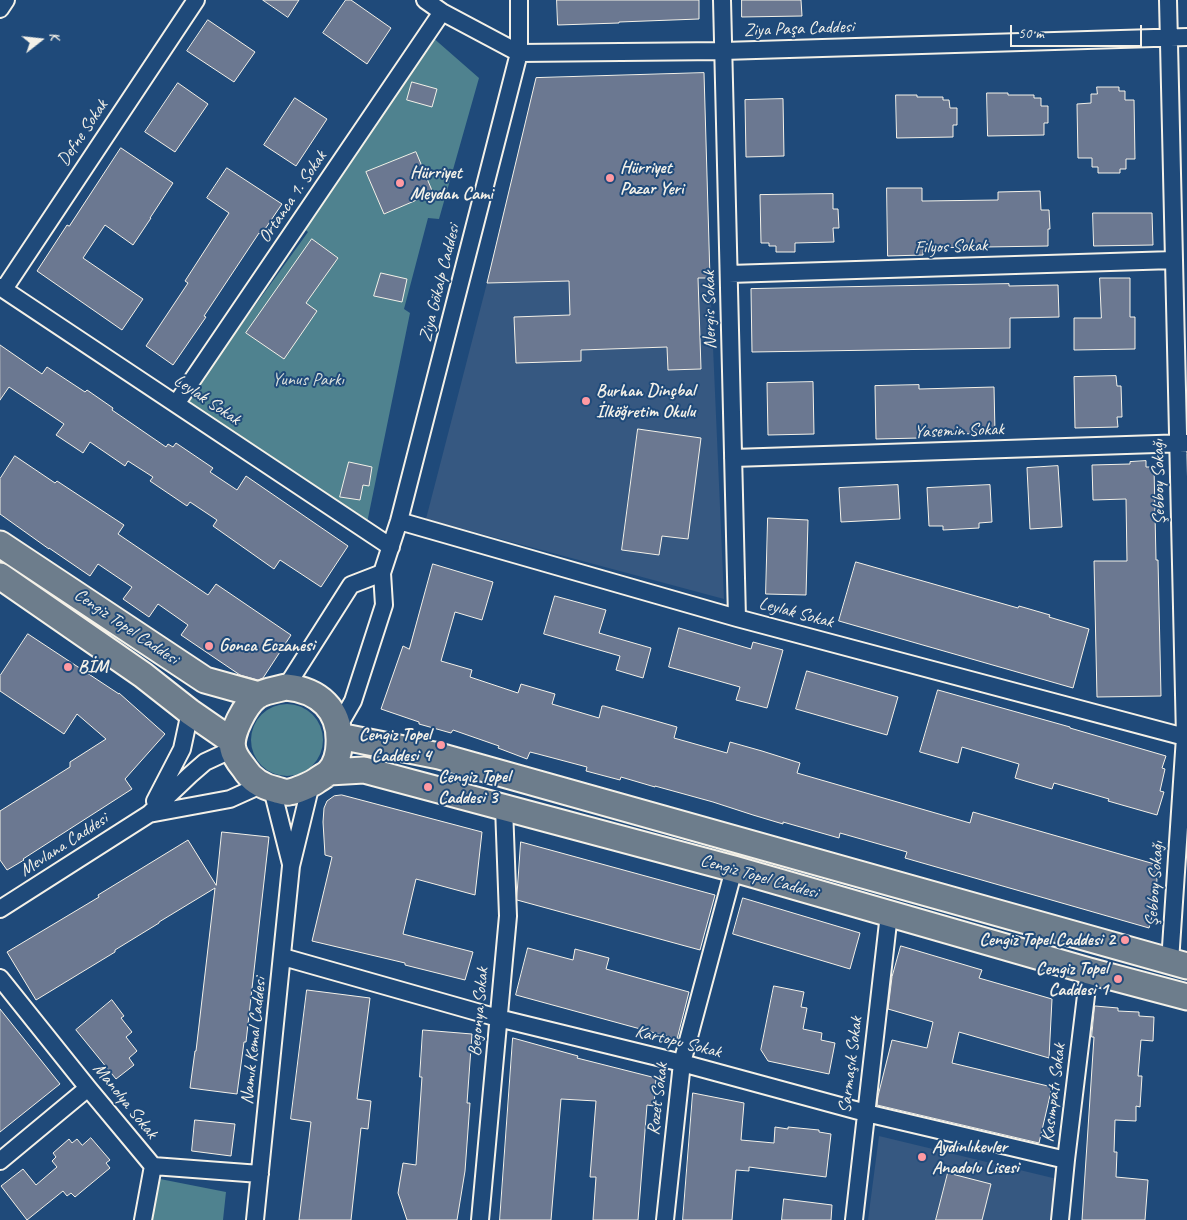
<!DOCTYPE html>
<meta charset="utf-8">
<style>
body{margin:0}
#map{position:relative;width:1187px;height:1220px;overflow:hidden;background:#1f4a7a;font-family:Caveat,sans-serif}
canvas{display:block}
.north{position:absolute;left:15px;top:15px;width:50px;height:50px;-webkit-text-stroke:4px #1f4a7a;paint-order:stroke;rotate:74deg;font-size:14px;font-weight:700;line-height:20px;text-align:center;color:#f4f1e8}
.north::after{content:'';display:block;margin:auto;width:18px;height:22px;background:#f4f1e8;clip-path:polygon(50% 0,100% 100%,50% 72%,0 100%)}
.scale{position:absolute;left:1010px;top:25px;width:132px;height:22px;box-sizing:border-box;border:2px solid #f4f1e8;border-top:0;padding-left:6px;font-size:15px;line-height:18px;white-space:nowrap;color:#f4f1e8;-webkit-text-stroke:4px #1f4a7a;paint-order:stroke}
</style>
<div id="map">
<canvas width="1187" height="1220"></canvas>
<div class="north">K</div>
<div class="scale">50 m</div>
</div>
<script>
const context = document.querySelector('canvas').getContext('2d');
context.lineJoin = 'round';
function fillPath(path, color) { context.fillStyle = color; context.fill(path, 'evenodd'); }
function trace(path, color, width, dash) { context.strokeStyle = color; context.lineWidth = width; context.lineCap = dash ? 'butt' : 'round'; context.setLineDash(dash || []); context.stroke(path); }
function write(font, color, halo, rows, align = 'center') {
  context.font = font + ' Caveat,sans-serif'; context.lineWidth = 4; context.setLineDash([]); context.textBaseline = 'middle'; context.strokeStyle = halo; context.fillStyle = color; for (const [text, x, y, turn = 0] of rows) {
    context.save(); context.translate(x, y); context.rotate((+turn || 0) * Math.PI / 180); context.textAlign = isNaN(turn) ? turn : align; if (halo) context.strokeText(text, 0, 0); context.fillText(text, 0, 0); context.restore();
  }
}
fillPath(new Path2D(`
 M710,278L724,599L426,519L487,283Z
 M879,1136L1057,1179L1054,1220H868Z`), '#365881');
fillPath(new Path2D(`
 M431,36L479,78L439,219L428,218L404,309L410,313L367,523L181,403L237,317L244,321L308,232L300,225Z
 M251 740a36 36 0 1 1 72 0a36 36 0 1 1-72 0Z
 M155,1178L226,1192L223,1220H148Z`), '#4f828f');
const building = new Path2D(`
 M263,0H299L288,17Z
 M346,0H351L391,28L367,64L323,33Z
 M557,0H699V19L619,22V23L558,25Z
 M742,0H801L802,16L742,17Z
 M208,20L255,52L234,82L187,51Z
 M704,73L710,278H698L701,369L668,370L667,347L581,350V361L516,363L514,317L570,315L569,281L487,283L536,78Z
 M412,82L437,89L432,107L407,100Z
 M178,83L208,104L175,152L145,132Z
 M1097,87H1119V91H1125V100H1134L1135,159H1126V169H1120V173H1098V167H1092V158H1078L1077,104L1091,103V94H1097Z
 M987,93H1008V95H1034V98H1041V106H1048V123H1044V135L988,136Z
 M896,95H917V97H943V100H949L950,108H957V125H953V137L897,138Z
 M295,98L327,119L296,166L264,145Z
 M783,99L784,156L746,157L745,100Z
 M121,148L173,183L150,218H151L133,245L105,225L83,258L143,299L122,330L37,271L67,225L69,226Z
 M416,152L433,193L384,214L366,172Z
 M227,168L282,204L261,235L259,233L204,316L206,317L173,365L146,346L188,283L185,281L229,213L207,198Z
 M887,188H922V201L998,200V192L1040,191L1041,210H1049L1050,229H1048V246L923,248V255L888,256Z
 M833,194V209H838L839,228H833L834,242L795,243V252H776V246H769V243H761L760,195Z
 M1093,213H1152L1153,245L1094,246Z
 M312,239L338,258L306,303L317,311L284,359L246,333Z
 M381,273L407,279L402,302L374,296Z
 M1100,278H1130V317H1135V349L1074,350V318H1101Z
 M1009,284V286L1058,285L1059,317L1010,318V348L752,352L751,289Z
 M0,345L42,374L47,367L85,392L87,390L113,408L112,410L166,447L168,444L173,447L176,443L213,468L210,472L237,490L246,476L348,546L321,587L280,560L274,569L213,526L217,520L190,502L187,506L150,481L153,477L128,461L125,466L90,442L83,453L56,435L64,424L9,387L0,400Z
 M1116,376L1117,386H1121L1122,417H1117L1118,427L1075,428L1074,377Z
 M813,382L814,434L768,435L767,383Z
 M919,385V389L994,387L995,433L920,435V438L876,439L875,386Z
 M638,429L701,438L688,539L662,536L659,555L622,550Z
 M15,456L55,483L57,481L124,525L118,534L208,595L216,584L291,635L263,678L258,680L240,675L181,635L188,625L158,604L149,617L123,599L132,587L98,564L90,576L49,548V549L0,514V479Z
 M1146,461V467H1154L1156,560H1158L1161,696L1097,697L1094,561H1127L1126,499L1093,500L1092,465L1130,464V462Z
 M349,462L372,467L369,486L363,485L360,500L340,497Z
 M1058,466L1062,527L1030,529L1027,468Z
 M898,485L900,519L841,522L839,488Z
 M990,485L992,522L979,523V528L943,530V526H929L927,488Z
 M768,518L808,520L806,595L766,594Z
 M856,562L1018,608L1019,606L1050,615L1049,617L1089,629L1073,688L839,621Z
 M433,564L493,582L482,620L455,612L441,661L472,670L470,677L518,693L521,684L555,694L552,704L599,718L602,706H604L677,727L674,738L727,753L730,742L762,751L800,763L797,773L970,823L973,812L1158,865L1155,906L1149,928L905,858L907,852L840,833L839,838L783,822V824L753,815L713,802L655,786V787L621,777L620,780L586,771L587,767L538,754L530,752L527,759L498,748L499,746L453,730L451,733L419,724V722L381,709L403,646L409,649Z
 M555,596L606,610L599,633L651,648L643,678L616,670L620,656L544,634Z
 M679,628L751,649L753,642L783,650L767,708L736,700L740,687L669,667Z
 M28,634L119,694V693L165,734L125,779L132,789L23,859L24,860L7,870L0,860V811L70,767V762L106,739L77,714L64,734L0,691V676Z
 M807,671L898,697L887,735L796,709Z
 M938,690L1070,727V728L1166,756L1162,768L1165,769L1160,791L1164,792L1157,815L1108,801L1109,799L1054,783L1052,789L1015,778L1019,764L962,747L958,763L920,752Z
 M342,795L482,832L475,895L416,879L403,934L473,952L465,980L405,965V963L312,941L332,857L325,855L323,822L324,808L327,801L334,796Z
 M222,832L269,837L246,1042H244L237,1094L190,1088L195,1051H196L215,888L159,922V923L115,950V952L36,1000L7,952L99,897L98,895L188,840L216,885Z
 M521,842L715,895L700,950L517,900Z
 M743,898L860,933L850,969L733,934Z
 M901,946L982,970L979,978L1052,999L1049,1058L959,1032L952,1063L1052,1087L1039,1143L877,1105L878,1096L892,1040L927,1048L933,1022L888,1009L892,977Z
 M528,948L573,960L575,949L609,958L606,969L689,992L677,1039L516,995Z
 M774,986L804,992L801,1007L807,1008L803,1029L822,1033L821,1040L835,1043L829,1074L768,1061L761,1050Z
 M307,990L370,998L357,1099L371,1101L368,1129L361,1128L351,1220H299L311,1122L291,1119Z
 M112,1000L124,1016L121,1018L132,1032L126,1037L137,1051L129,1058L134,1065L116,1079L76,1030Z
 M1095,1006L1118,1008V1011L1139,1012V1016L1154,1017L1153,1041L1141,1040L1138,1076H1142L1140,1107L1136,1106V1121L1115,1120L1114,1152H1117L1116,1177L1148,1180L1145,1220H1082L1094,1037H1092Z
 M0,1009L60,1084L0,1132Z
 M423,1030L472,1034L467,1103H470L465,1171L457,1220H407L398,1193L403,1163L416,1165L422,1077H420Z
 M513,1038L578,1056L577,1058L656,1078L654,1106L647,1105L638,1220H593L596,1177H590L596,1101L561,1099L551,1220H500Z
 M693,1093L744,1103L741,1140L774,1143L775,1127L788,1129V1127L819,1130V1132L831,1134L826,1177L749,1167V1171L736,1170L732,1220H683Z
 M195,1120L235,1124L231,1156L192,1151Z
 M91,1138L110,1160L106,1163L110,1168L75,1197L71,1193L67,1196L63,1191L27,1220L1,1186L23,1169L36,1185L57,1167L52,1161L56,1157L53,1153L69,1139L72,1143L77,1139L82,1145Z
 M948,1173L991,1184L982,1220H936Z
 M784,1199L832,1205L831,1220H782Z`);
fillPath(building, '#6b7891');
trace(building, '#f4f1e8', 1);
const minor = new Path2D(`
 M425,0L442,12L519,53L723,51L1187,37
 M722,0L737,618
 M1168,0L1185,737L1170,962
 M0,9L6,0
 M729,274L1174,260
 M0,287L391,547
 M4,289L196,0
 M176,404L442,12
 M733,458L1187,443
 M399,521L737,618L1185,737
 M286,687L351,585L382,573
 M338,727L353,701L384,605L382,573L399,521L519,53V0
 M272,789L291,864
 M155,801L182,749L190,712
 M149,814L230,799L261,785
 M0,909L149,814L190,775L205,762L233,749
 M283,957L498,1018L682,1063L866,1113L1066,1160
 M0,978L88,1088L153,1166L260,1174
 M0,1161L88,1088
 M143,1220L153,1166
 M255,1220L291,866L311,784
 M480,1220L508,916L504,807
 M665,1220L682,1063L734,869
 M854,1220L889,914
 M1060,1220L1066,1160L1089,971`);
const primary = new Path2D(`
 M0,544L205,680L259,695
 M0,576L143,675L190,712L232,741
 M286,687C319,690 341,710 339,744C339,753 336,765 329,772C326,775 320,778 316,781C310,785 296,791 289,792C285,793 281,791 277,790C263,787 252,781 244,768C240,763 234,755 233,749C229,734 246,704 257,696C264,691 279,689 286,687Z
 M339,736L439,756L1187,966
 M329,772L364,770L734,869L1089,971L1187,997`);
trace(minor, '#f4f1e8', 20);
trace(primary, '#f4f1e8', 29);
trace(minor, '#1f4a7a', 16);
trace(primary, '#6d7d8c', 25);
for (const [x, y, r, color] of [
 [610,178,5,"#ff9aa2"],
 [400,183,5,"#ff9aa2"],
 [586,401,5,"#ff9aa2"],
 [209,646,5,"#ff9aa2"],
 [68,667,5,"#ff9aa2"],
 [441,745,5,"#ff9aa2"],
 [428,787,5,"#ff9aa2"],
 [1125,940,5,"#ff9aa2"],
 [1118,979,5,"#ff9aa2"],
 [922,1157,5,"#ff9aa2"]
]) { const dot = new Path2D(); dot.arc(x, y, r, 0, 2 * Math.PI); context.fillStyle = color; context.fill(dot); trace(dot, '#1f4a7a', 2); }
write('18px', '#f4f1e8', '#1f4a7a', [
 ["Ziya Paşa Caddesi",799,29,-2],
 ["Defne Sokak",83,133,-56],
 ["Ortanca 1. Sokak",293,197,-56],
 ["Filyos Sokak",951,247,-2],
 ["Ziya Gökalp Caddesi",440,283,-76],
 ["Nergis Sokak",710,310,-91],
 ["Leylak Sokak",207,400,34],
 ["Yasemin Sokak",959,431,-2],
 ["Şebboy Sokağı",1159,482,-91],
 ["Leylak Sokak",796,613,15],
 ["Cengiz Topel Caddesi",126,627,34],
 ["Mevlana Caddesi",64,845,-33],
 ["Cengiz Topel Caddesi",759,877,16],
 ["Şebboy Sokağı",1155,884,-86],
 ["Begonya Sokak",479,1012,-85],
 ["Namık Kemal Caddesi",254,1041,-84],
 ["Kartopu Sokak",678,1042,14],
 ["Sarmaşık Sokak",851,1065,-83],
 ["Kasımpatı Sokak",1054,1093,-83],
 ["Rozet Sokak",658,1099,-83],
 ["Manolya Sokak",125,1101,51]
]);
write('bold 18px', '#f4f1e8', '#1f4a7a', [
 ["Hürriyet",620,168],
 ["Pazar Yeri",620,189],
 ["Hürriyet",410,173],
 ["Meydan Cami",410,194],
 ["Burhan Dinçbal",596,391],
 ["İlköğretim Okulu",596,412],
 ["Gonca Eczanesi",219,646],
 ["BİM",78,667],
 ["Cengiz Topel",431,735,"right"],
 ["Caddesi 4",431,756,"right"],
 ["Cengiz Topel",438,777],
 ["Caddesi 3",438,798],
 ["Cengiz Topel Caddesi 2",1115,940,"right"],
 ["Cengiz Topel",1108,969,"right"],
 ["Caddesi 1",1108,990,"right"],
 ["Aydınlıkevler",932,1147],
 ["Anadolu Lisesi",932,1168]
], 'left');
write('18px', '#dbe0db', '#1f4a7a', [
 ["Yunus Parkı",308,380]
]);
</script>
